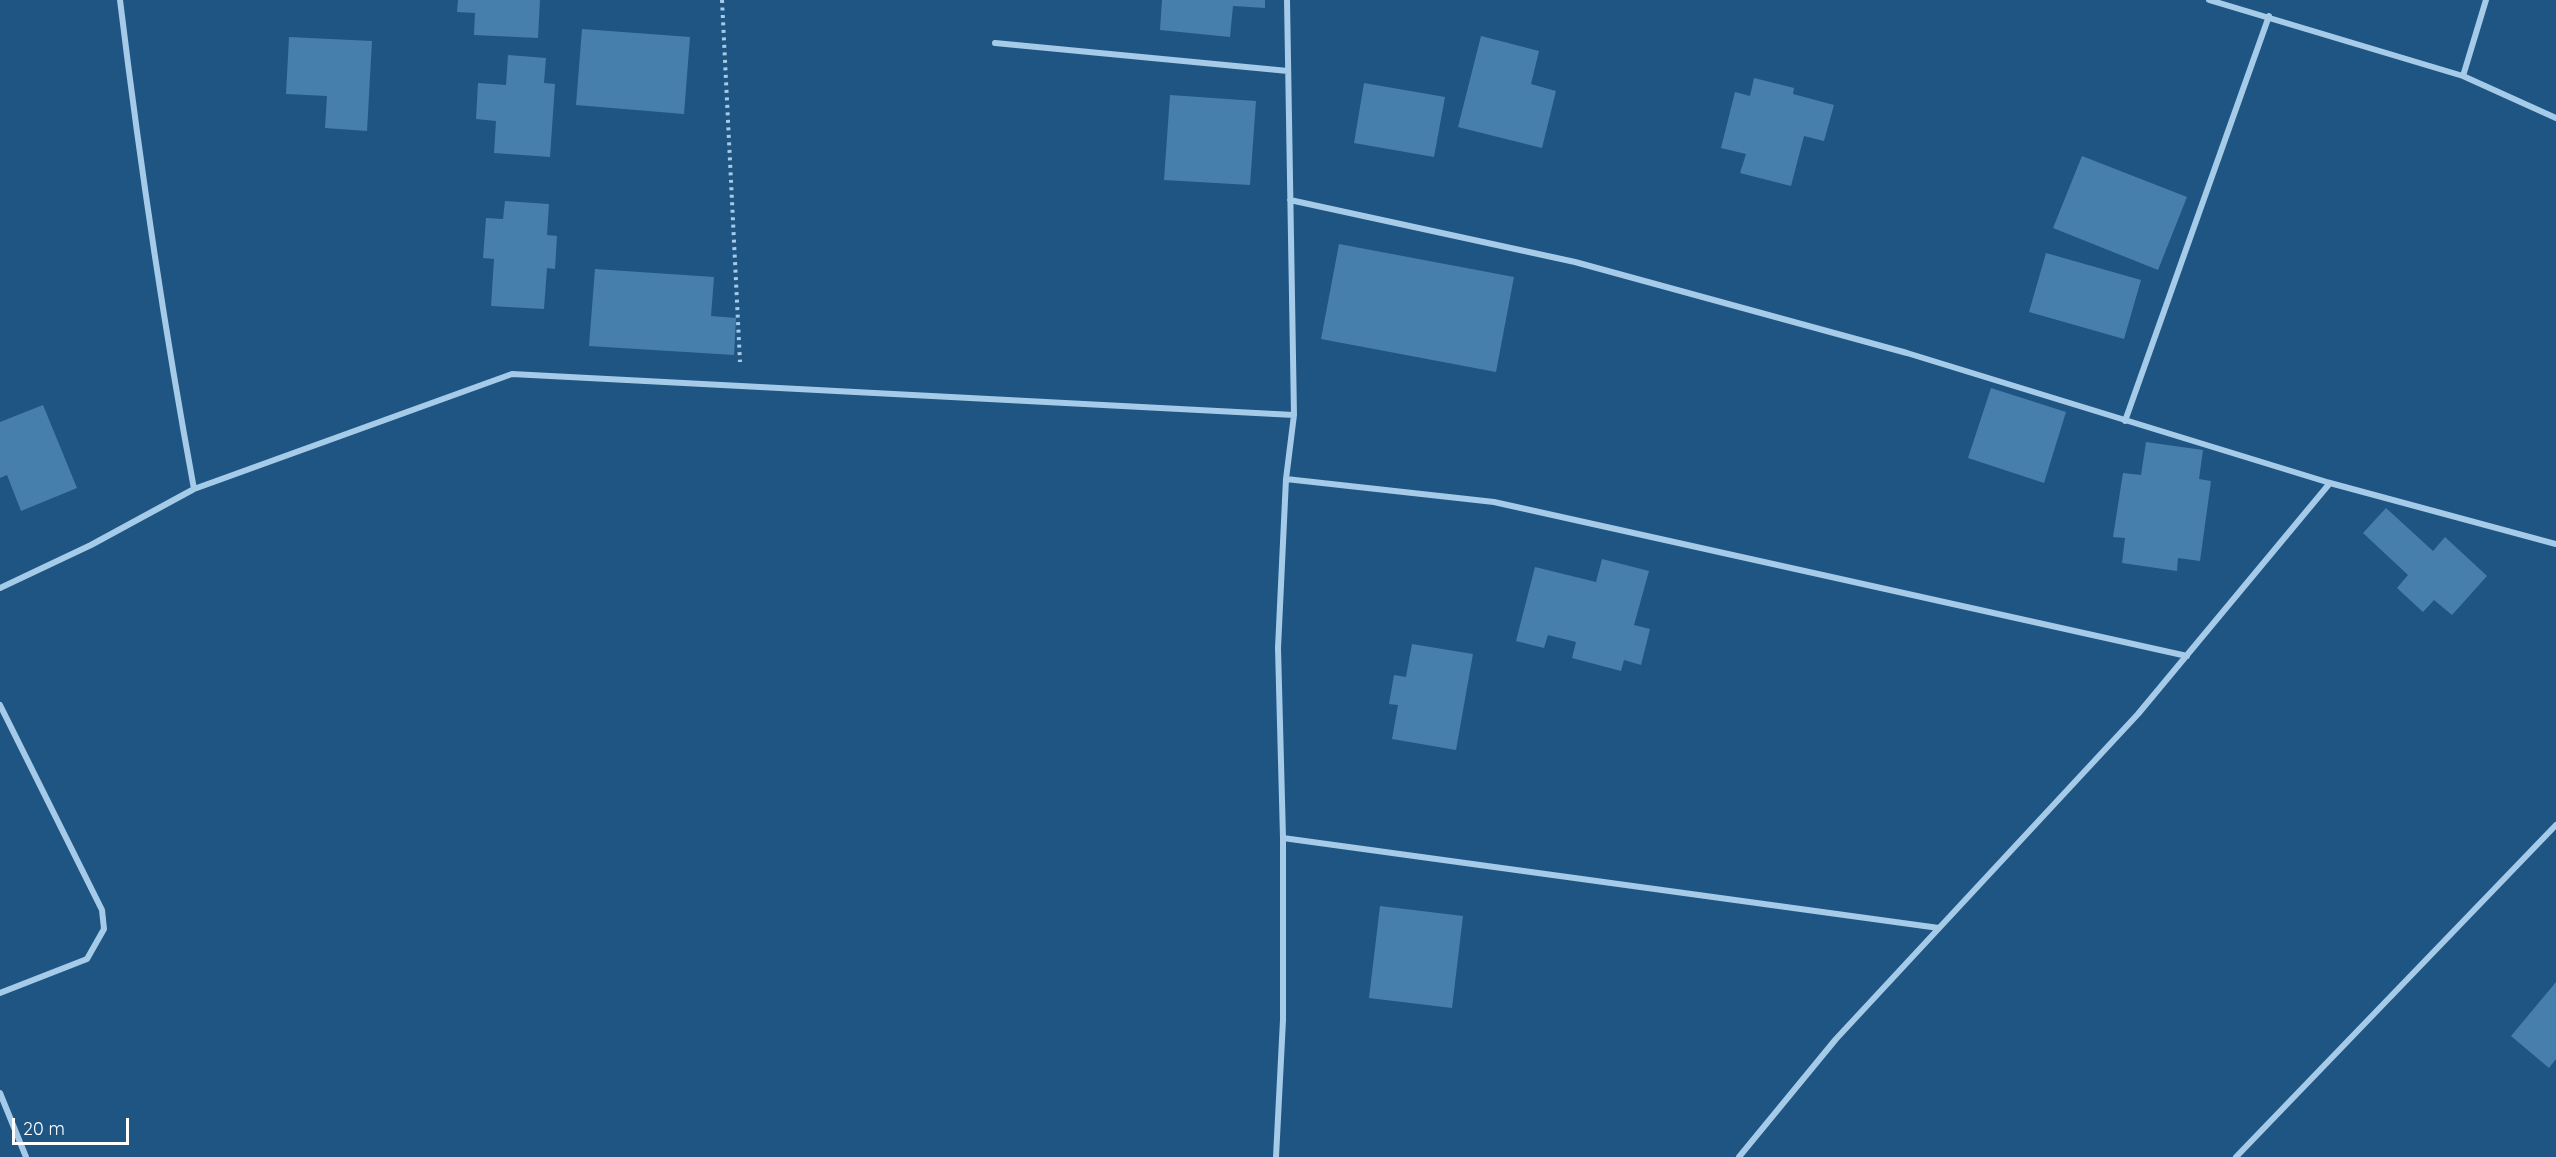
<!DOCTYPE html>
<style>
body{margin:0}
#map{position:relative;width:2556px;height:1157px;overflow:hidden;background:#1e5583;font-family:Quicksand,sans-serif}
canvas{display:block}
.scale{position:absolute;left:12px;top:1118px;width:117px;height:27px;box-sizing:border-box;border:3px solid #fff;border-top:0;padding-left:8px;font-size:18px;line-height:21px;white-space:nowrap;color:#fff;-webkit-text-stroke:4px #1e5583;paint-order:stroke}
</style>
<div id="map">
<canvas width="2556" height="1157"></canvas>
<div class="scale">20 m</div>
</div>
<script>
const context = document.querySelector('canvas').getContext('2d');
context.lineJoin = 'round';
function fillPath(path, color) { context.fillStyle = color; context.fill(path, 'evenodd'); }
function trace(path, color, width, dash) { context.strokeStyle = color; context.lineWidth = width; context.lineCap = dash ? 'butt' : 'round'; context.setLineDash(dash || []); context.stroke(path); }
fillPath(new Path2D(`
 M458,0H540L538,38L474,35L475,13L457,12Z
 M1162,0H1265V8L1233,6L1230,37L1160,30Z
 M582,29L690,37L684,114L576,105Z
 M1481,36L1539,51L1531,84L1556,91L1542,148L1458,127Z
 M289,37L372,41L367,131L325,128L327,96L286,94Z
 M508,55L546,58L544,83L555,84L550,157L494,153L496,121L476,119L478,83L506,85Z
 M1754,78L1794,88L1793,94L1834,105L1824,141L1804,136L1791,186L1740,173L1746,154L1721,148L1735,92L1750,96Z
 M1364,83L1445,97L1434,157L1354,143Z
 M1170,95L1256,101L1250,185L1164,180Z
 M2082,156L2187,197L2158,270L2053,228Z
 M505,201L549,204L547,235L557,236L555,269L547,268L544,309L491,306L494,259L483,258L486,218L503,219Z
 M1339,244L1514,277L1496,372L1321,339Z
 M2046,253L2141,280L2124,339L2029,312Z
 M595,269L714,277L711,316L736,318L734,355L589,346Z
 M1991,388L2066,412L2044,483L1968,458Z
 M43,405L77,488L21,511L7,475L0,478V422Z
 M2146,442L2203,450L2199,479L2211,481L2200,561L2178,558L2177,571L2122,563L2125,538L2113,537L2123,473L2141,475Z
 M2386,508L2433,551L2445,537L2487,576L2452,615L2434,600L2423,612L2397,588L2408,575L2363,533Z
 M1602,559L1649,571L1634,625L1650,629L1641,665L1624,660L1621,671L1572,658L1576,642L1548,635L1544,648L1516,641L1535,567L1596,582Z
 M1412,644L1473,654L1456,750L1392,739L1398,705L1389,704L1394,675L1406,677Z
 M1380,906L1463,916L1452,1008L1369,998Z
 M2556,982V1059L2549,1068L2511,1036Z`), '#477fac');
trace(new Path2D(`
 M722,0L740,362`), '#a5cbe9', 4, [3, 4.5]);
trace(new Path2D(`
 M120,0C140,164 164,327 194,489
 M2209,0L2463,76L2556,118
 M995,43L1288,71
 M2463,76L2486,0
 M1290,200L1575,262L1907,353L2330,483L2556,544
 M2125,421L2269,16
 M1286,479L1494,502L2187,656
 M0,588L91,545L194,489L512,374L1294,415
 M0,705L102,910L104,929L87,959L0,993
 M1283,838L1939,928
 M0,1093L26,1157
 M1276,1157L1283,1020V838L1278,648L1286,479L1294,415L1287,0
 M1739,1157L1836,1039L2138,714L2330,483
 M2236,1157L2556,825`), '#a5cbe9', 6);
</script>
